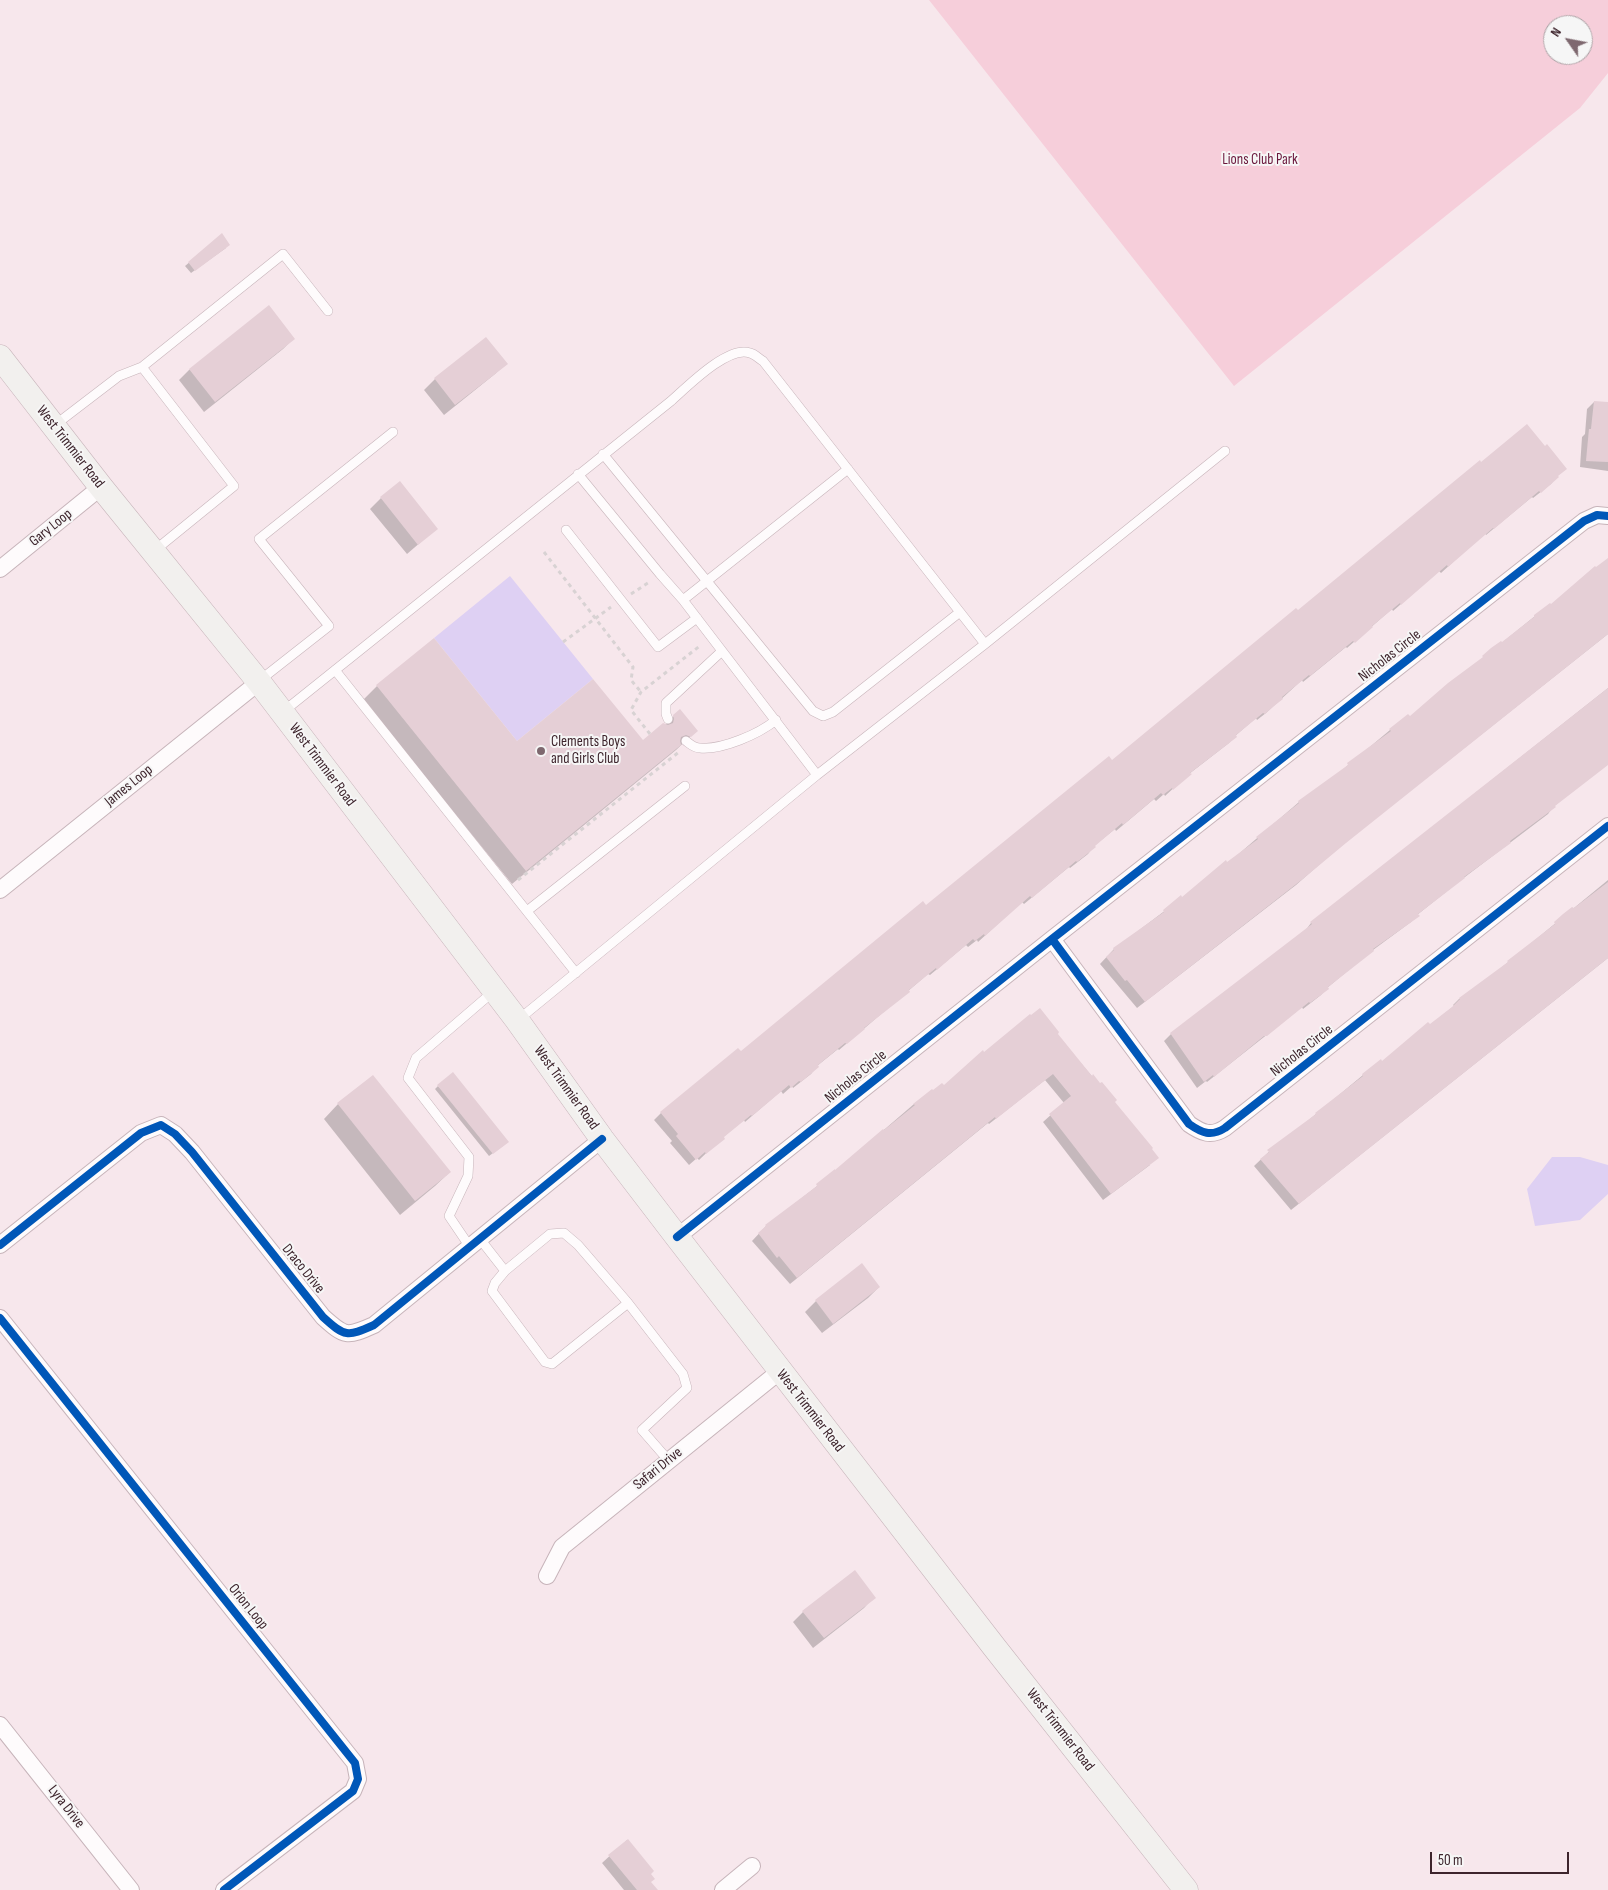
<!DOCTYPE html>
<style>
body{margin:0}
#map{position:relative;width:1608px;height:1890px;overflow:hidden;background:#f7e7ec;font-family:"Sofia Sans Condensed",sans-serif}
canvas{display:block}
.north{position:absolute;left:1543px;top:15px;width:50px;height:50px;box-sizing:border-box;background:#f6f6f6;border:1px solid #aca2a5;border-radius:50%;rotate:303deg;font-size:14px;font-weight:700;line-height:20px;text-align:center;color:#3d242c}
.north::after{content:'';display:block;margin:auto;width:18px;height:22px;background:#7e686f;clip-path:polygon(50% 0,100% 100%,50% 72%,0 100%)}
.scale{position:absolute;left:1430px;top:1852px;width:139px;height:22px;box-sizing:border-box;border:2px solid #3d242c;border-top:0;padding-left:6px;font-size:15px;line-height:18px;white-space:nowrap;color:#3d242c;-webkit-text-stroke:4px #f6f6f6;paint-order:stroke}
</style>
<div id="map">
<canvas width="1608" height="1890"></canvas>
<div class="north">N</div>
<div class="scale">50 m</div>
</div>
<script>
const context = document.querySelector('canvas').getContext('2d');
context.lineJoin = 'round';
function fillPath(path, color) { context.fillStyle = color; context.fill(path, 'evenodd'); }
function trace(path, color, width, dash) { context.strokeStyle = color; context.lineWidth = width; context.lineCap = dash ? 'butt' : 'round'; context.setLineDash(dash || []); context.stroke(path); }
function write(font, color, halo, rows, align = 'center') {
  context.font = font + ' "Sofia Sans Condensed",sans-serif'; context.lineWidth = 4; context.setLineDash([]); context.textBaseline = 'middle'; context.strokeStyle = halo; context.fillStyle = color; for (const [text, x, y, turn = 0] of rows) {
    context.save(); context.translate(x, y); context.rotate((+turn || 0) * Math.PI / 180); context.textAlign = isNaN(turn) ? turn : align; if (halo) context.strokeText(text, 0, 0); context.fillText(text, 0, 0); context.restore();
  }
}
fillPath(new Path2D(`
 M929,0H1608V73L1580,108L1234,386ZM1553,25H1583V55H1553Z`), '#f6ceda');
fillPath(new Path2D(`
 M510,576L593,679L517,741L434,638Z
 M1552,1157H1580L1608,1165V1194L1580,1220L1535,1226L1527,1189Z`), '#ded0f3');
fillPath(new Path2D(`
 M222,235L226,248L191,273L185,266Z
 M268,307L293,339L283,349L204,412L179,380L189,370Z
 M486,338L506,364L495,374L444,415L424,390L435,379Z
 M1594,402L1608,404V471L1580,467L1582,437L1585,434L1587,409Z
 M1557,476L1551,484L1533,498L1532,497L1486,535L1485,533L1441,573L1439,571L1393,611L1392,609L1347,648L1346,647L1303,682L1302,680L1266,713L1257,720L1256,718L1235,736L1229,743L1189,774L1165,796L1164,794L1156,801L1154,799L1116,831L1115,829L1094,846L1088,854L1070,868L1069,867L1024,904L1022,902L978,942L977,940L968,947L966,945L930,975L928,974L839,1050L838,1049L817,1066L811,1074L793,1088L792,1086L783,1094L781,1091L745,1122L744,1120L722,1138L699,1160L697,1158L689,1165L670,1143L672,1141L654,1120L661,1113L741,1053L1112,762L1298,611Z
 M381,498L436,529L407,554L370,509Z
 M1608,566V634L1337,849L1296,885L1137,1008L1100,964L1114,949L1227,864L1299,802L1341,771L1390,730L1409,718L1535,616Z
 M434,640L517,742H643L665,725L674,716L696,731L676,750L512,884L363,700L377,686Z
 M1608,688V763L1554,806L1548,814L1461,880L1417,915L1411,922L1373,950L1327,988L1321,995L1303,1009L1302,1007L1207,1082L1206,1081L1197,1088L1164,1041L1171,1034L1305,931L1311,923Z
 M1608,880V958L1291,1210L1254,1166L1278,1143L1287,1138L1363,1075L1382,1063L1454,1006L1453,1005L1459,999L1501,968Z
 M1056,1034L1114,1102L1150,1165L1103,1200L1043,1122L1064,1103L1045,1080L989,1124L988,1123L790,1284L752,1241L766,1226L835,1172L914,1104L944,1087L984,1053Z
 M373,1076L450,1172L435,1186L400,1215L324,1119L338,1104Z
 M438,1086L504,1145L489,1156L435,1089Z
 M862,1265L879,1287L868,1298L822,1333L805,1312L816,1301Z
 M874,1597L864,1608L813,1648L793,1622L803,1612Z
 M627,1840L650,1874V1882L653,1890H624L602,1863Z`), '#0003');
fillPath(new Path2D(`
 M222,233L230,245L195,271L188,262Z
 M269,305L295,339L215,402L189,369Z
 M486,337L508,364L455,405L434,378Z
 M1594,401L1608,402V462L1586,461L1589,429H1591Z
 M1527,424L1545,446L1547,444L1567,469L1558,476L1559,477L1541,493L1539,491L1494,529L1493,528L1448,567L1447,565L1401,605L1400,603L1372,626L1373,627L1355,643L1353,641L1310,676L1309,675L1282,697L1283,699L1274,706L1265,714L1263,713L1236,735L1237,737L1190,773L1192,774L1173,790L1172,788L1163,795L1161,793L1123,825L1122,823L1095,846L1096,847L1077,862L1076,861L1032,898L1030,896L985,936L984,934L975,941L973,939L937,970L936,968L909,990L910,992L864,1028L865,1029L847,1044L845,1043L818,1065L819,1067L801,1082L799,1081L791,1088L789,1085L752,1116L751,1115L724,1137L725,1139L706,1154L705,1152L696,1160L676,1136L678,1134L660,1112L738,1048L741,1051L923,901L926,905L1109,756L1112,760L1296,608L1298,610L1480,460L1481,462Z
 M400,481L438,529L418,545L380,497Z
 M1608,558V634L1346,843L1304,878L1145,1002L1127,980L1125,981L1106,957L1114,950L1113,948L1164,912L1163,910L1181,895L1182,897L1226,860L1227,862L1258,839L1256,837L1299,803L1298,801L1348,765L1347,763L1391,731L1389,729L1408,714L1410,716L1448,683L1483,657L1482,656L1491,648L1501,641L1502,642L1534,617V615L1550,603L1551,604L1595,566L1596,567Z
 M434,638L517,741L593,679L643,740L663,723L668,725L673,723L674,719L673,715L680,709L698,731L691,737L686,735L681,737L680,741L681,745L526,871L376,685Z
 M1608,688V765L1555,806L1556,807L1510,841L1511,843L1464,877L1465,878L1418,914L1420,916L1373,949L1374,951L1328,987L1329,989L1310,1003L1309,1002L1267,1036H1264L1214,1077L1213,1075L1204,1082L1170,1033L1312,924L1310,922Z
 M1608,882V958L1299,1204L1260,1159L1269,1152L1267,1150L1316,1114L1315,1113L1363,1076L1362,1074L1381,1059L1382,1061L1428,1022L1430,1024L1452,1007L1460,999L1459,998L1508,962L1507,961L1555,924L1554,922L1563,914L1572,907L1574,908Z
 M1040,1008L1059,1032L1058,1034L1092,1076L1093,1074L1100,1083L1102,1082L1117,1100L1115,1102L1153,1148L1152,1149L1159,1158L1111,1194L1049,1114L1071,1096L1053,1074L996,1119L995,1117L797,1278L779,1256L777,1258L758,1233L766,1226L765,1225L817,1186L816,1184L835,1169V1170L883,1129L884,1130L915,1105L913,1104L932,1089L933,1090L942,1083L944,1085L983,1050L984,1052L1030,1014L1031,1015Z
 M453,1072L509,1142L493,1154L437,1085Z
 M373,1075L451,1172L415,1201L337,1103Z
 M862,1263L880,1287L833,1324L815,1300Z
 M855,1570L876,1598L824,1638L802,1611Z
 M628,1839L654,1871L651,1874L655,1879L651,1882L658,1890H637L608,1855Z`), '#e5cfd6');
const service = new Path2D(`
 M142,367L234,486L154,551
 M55,425L119,376L142,367L283,254L328,311
 M603,454L813,711L823,716L833,712L960,612
 M578,474L660,574L683,600L817,775
 M566,530L658,647L697,618
 M683,600L848,469
 M335,670L576,973
 M259,681L329,626L259,539L393,432
 M284,711L671,401C687,387 728,345 750,353C755,354 759,359 763,361L985,644
 M668,719L666,714V703L722,651
 M686,741C690,744 694,748 700,748C722,750 759,734 776,720
 M527,911L685,786
 M518,1020L817,775L985,644L1225,451
 M480,1239L505,1271L495,1283L492,1291L545,1362L552,1364L628,1303
 M470,1247L449,1216L468,1176L469,1157L408,1078L416,1058L494,991
 M505,1271L550,1234L564,1233L578,1245L628,1303L683,1374L687,1388L642,1430L669,1461`);
const minor = new Path2D(`
 M0,569L101,487
 M0,890L259,682
 M1052,939L1189,1124C1202,1133 1211,1137 1225,1128L1608,826
 M677,1237L1052,939L1584,521L1597,515L1608,516
 M0,1245L141,1133L161,1125L175,1134L192,1152L323,1317C345,1337 347,1337 374,1325L602,1139
 M0,1318L355,1763L358,1779L353,1791L224,1890
 M547,1576L562,1547L780,1371
 M0,1725L131,1890
 M723,1890L752,1866`);
const secondary = new Path2D(`
 M0,357L101,487L259,682L517,1020L602,1139L677,1237L995,1648L1186,1890`);
trace(service, '#c7b4ba', 10);
trace(minor, '#c7b4ba', 18);
trace(secondary, '#c7b4ba', 25);
trace(new Path2D(`
 M544,552L633,667L631,680L641,692
 M631,594L651,581
 M563,642L611,607
 M650,734L631,710L641,692L701,645
 M518,880L679,752`), '#d8d2d3', 3, [4, 4]);
trace(service, '#fefbfc', 9);
trace(minor, '#fefbfc', 16);
trace(secondary, '#f2f0ee', 24);
trace(new Path2D(`
 M1052,939L1189,1124C1202,1133 1211,1137 1225,1128L1608,826
 M677,1237L1052,939L1584,521L1597,515L1608,516
 M0,1245L141,1133L161,1125L175,1134L192,1152L323,1317C345,1337 347,1337 374,1325L602,1139
 M0,1318L355,1763L358,1779L353,1791L224,1890`), '#0057b8', 8);
for (const [x, y, r, color] of [
 [541,751,5,"#7e686f"]
]) { const dot = new Path2D(); dot.arc(x, y, r, 0, 2 * Math.PI); context.fillStyle = color; context.fill(dot); trace(dot, '#f6f6f6', 2); }
write('15px', '#6a173c', '#f6f6f6', [
 ["Lions Club Park",1260,160]
]);
write('15px', '#3d242c', '#f6f6f6', [
 ["West Trimmier Road",70,447,52],
 ["Gary Loop",51,528,-39],
 ["Nicholas Circle",1390,656,-38],
 ["West Trimmier Road",322,765,53],
 ["James Loop",129,786,-39],
 ["Nicholas Circle",1302,1051,-38],
 ["Nicholas Circle",856,1077,-39],
 ["West Trimmier Road",566,1088,54],
 ["Draco Drive",303,1269,51],
 ["West Trimmier Road",810,1411,52],
 ["Safari Drive",658,1469,-39],
 ["Orion Loop",248,1607,51],
 ["West Trimmier Road",1060,1730,52],
 ["Lyra Drive",66,1807,52]
]);
write('15px', '#3d242c', '#f6f6f6', [
 ["Clements Boys",551,742],
 ["and Girls Club",551,759]
], 'left');
</script>
